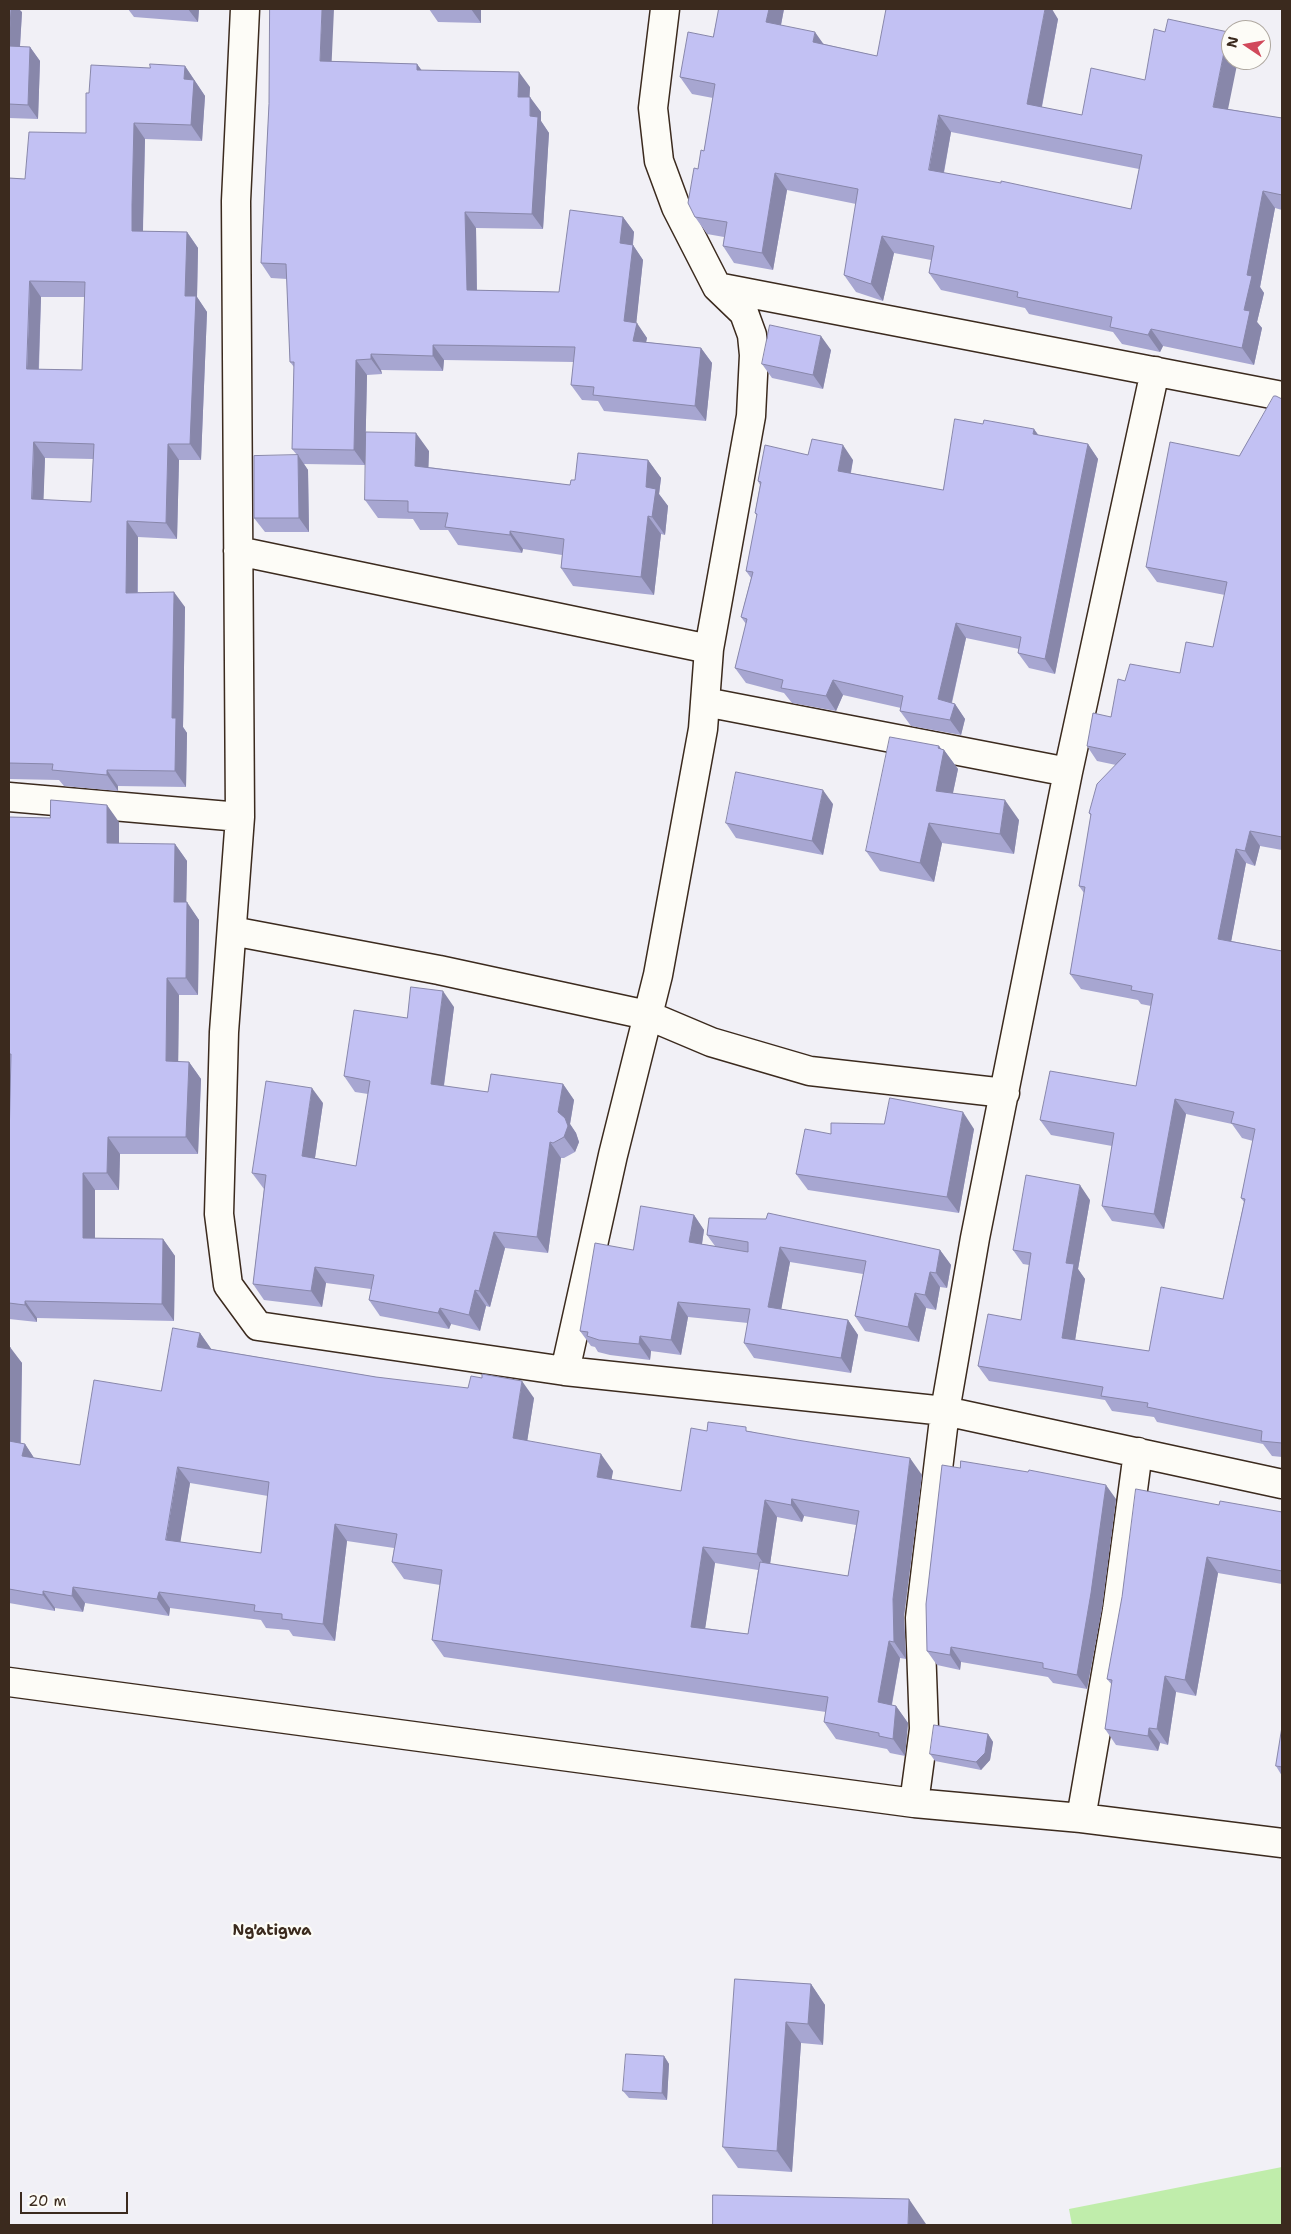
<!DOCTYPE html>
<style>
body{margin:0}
#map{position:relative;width:1291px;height:2234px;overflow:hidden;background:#f1f0f6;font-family:"Shantell Sans",sans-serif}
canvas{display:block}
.frame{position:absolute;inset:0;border:10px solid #3b2a1e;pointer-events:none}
.north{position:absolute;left:1221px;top:20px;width:50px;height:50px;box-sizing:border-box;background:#fdfcf7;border:1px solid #afa8a0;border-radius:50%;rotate:282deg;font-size:14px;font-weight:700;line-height:20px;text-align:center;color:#3b2a1e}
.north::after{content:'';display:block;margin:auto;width:18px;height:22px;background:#d1495b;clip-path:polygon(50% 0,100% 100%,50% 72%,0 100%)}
.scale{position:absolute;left:20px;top:2192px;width:108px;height:22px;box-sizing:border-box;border:2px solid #3b2a1e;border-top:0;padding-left:6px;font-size:15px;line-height:18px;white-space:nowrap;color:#3b2a1e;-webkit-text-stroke:4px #fdfcf7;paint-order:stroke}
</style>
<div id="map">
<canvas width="1291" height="2234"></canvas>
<div class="frame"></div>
<div class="north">N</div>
<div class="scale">20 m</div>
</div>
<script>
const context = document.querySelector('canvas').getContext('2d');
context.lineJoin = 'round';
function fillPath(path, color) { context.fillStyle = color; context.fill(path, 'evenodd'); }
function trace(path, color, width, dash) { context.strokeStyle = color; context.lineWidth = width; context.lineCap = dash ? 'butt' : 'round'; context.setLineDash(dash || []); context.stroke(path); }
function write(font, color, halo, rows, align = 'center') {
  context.font = font + ' "Shantell Sans",sans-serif'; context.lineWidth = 4.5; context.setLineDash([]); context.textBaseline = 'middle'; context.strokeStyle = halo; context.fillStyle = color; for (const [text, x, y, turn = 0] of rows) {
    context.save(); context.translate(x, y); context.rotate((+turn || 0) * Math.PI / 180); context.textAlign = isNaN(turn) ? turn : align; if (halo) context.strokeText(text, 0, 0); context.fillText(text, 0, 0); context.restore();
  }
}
fillPath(new Path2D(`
 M1282,2167V2225H1072L1069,2209Z`), '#c0edab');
const minor = new Path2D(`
 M245,9L236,201L240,817L224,1032L219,1214L228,1285L258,1326L565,1371L945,1411L1282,1484
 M717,287L1282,396
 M238,551L709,649
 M705,702L1068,772
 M9,797L240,817
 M232,931L439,970L647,1015L711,1042L810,1071L1005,1093
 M565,1371L613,1155L658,975L703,729L709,649L751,416L754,355L752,335L744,313L717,287L676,207L659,161L653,108L665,9
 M9,1682L914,1803L1081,1818L1282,1843
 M914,1803L924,1729L920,1618L945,1411L975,1238L1068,772L1155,371
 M1081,1818L1117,1610L1138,1452`);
trace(minor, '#3b2a1e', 31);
trace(minor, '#fdfcf7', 28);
fillPath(new Path2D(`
 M9,9L22,12L20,47H30L40,61L38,119L9,118Z
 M128,9H199L198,22L134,17Z
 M429,9H481V23L438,22Z
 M719,9H784L781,25L824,44L877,56L1058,19L1042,107L1082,115L1228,109L1282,118V210L1275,208L1260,287L1264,293L1257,322L1262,328L1254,365L1163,346L1160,352L1122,344L1113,332L1029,314L1025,308L941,290L929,273L931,260L894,253L883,301L856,292L844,275L856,204L787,190L773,270L734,263L723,246L724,237L707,234L695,217L698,169L704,151L713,98L692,94L680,77L713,37ZM951,132L1139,169L1131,209L944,173Z
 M331,61L417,64L422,71L530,87L529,97L541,112V121L549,133L543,229L476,228L477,290L559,292L623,217L634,232L633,245L643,260L636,323L647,338L646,342L701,348L712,363L706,421L604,411L598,401L582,400L571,385L574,362L444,360L443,371L381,370L382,374L367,375L365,465L304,464L308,470L309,532H265L254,518L297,455L292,449L294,367L290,362L287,279L271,278L261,263L269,104Z
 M185,66L205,96L202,141L145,139L143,231L187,232L198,248L197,297L207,312L201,460H179L177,539L138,537V592L185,607L183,727L187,733L186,787L118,786V791L64,786L59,780L9,779V178L25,179L86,133L89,93L150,68ZM41,297H85L82,370L39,369ZM45,458L93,459L91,502L43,500Z
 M831,350L823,389L772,378L762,364Z
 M1282,399V850L1260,846L1255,866L1246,863L1231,941L1282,951V1457L1272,1456L1263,1444L1157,1422L1154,1417L1112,1411L1105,1400L989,1381L978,1366L1021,1320L1029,1265L1023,1264L1013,1250L1090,1200L1078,1269L1085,1279L1075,1340L1149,1351L1223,1299L1244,1202L1241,1198L1253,1141L1242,1138L1232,1124L1186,1114L1164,1229L1112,1221L1102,1206L1112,1146L1051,1135L1040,1120L1136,1086L1151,1006L1141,1004L1138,1000L1081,989L1070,974L1084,893L1079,886L1091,816L1089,813L1116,765L1097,761L1087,746L1111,717L1125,681L1180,673L1213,647L1225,595L1157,582L1146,567L1239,456Z
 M1038,435L1088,444L1098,459L1055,674L1029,668L1018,653L1019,649L966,638L952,703L955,704L965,719L961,735L911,726L900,711L901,708L843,695L836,711L792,703L784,693L746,683L735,668L746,624L741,617L751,578L746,571L757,516L755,513L760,485L758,481L808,455L853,460L851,473L943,490Z
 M429,451L428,467L570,485L575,480L648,460L661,478L659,494L668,506L665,535L661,534L654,595L573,586L561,568L562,555L523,549L522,553L458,545L448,530H420L413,519L378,518L365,500Z
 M939,746L941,749L944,750L958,769L953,793L1019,820L1014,854L942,843L934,882L880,871L866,851Z
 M833,804L823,855L736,838L726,823Z
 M9,817L119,822V844H175L187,861L186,902L199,920L198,995H179L178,1062H189L201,1079L198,1154H120L119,1190H95V1238L163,1239L175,1256L174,1321L37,1318V1322L9,1319V1142L10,1071H9Z
 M454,1007L444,1086L488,1092L563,1084L574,1100L570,1124L576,1133L579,1142L575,1152L564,1158H561L548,1253L505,1248L490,1307L486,1306L480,1331L451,1324L449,1329L380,1316L369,1300L371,1289L326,1283L322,1307L264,1300L253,1284L264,1189L252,1173L323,1103L315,1158L356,1166L368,1094L355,1092L344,1076L407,1018Z
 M974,1129L959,1213L808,1190L796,1174L831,1134Z
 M694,1215L704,1230L702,1244L715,1246L707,1235L940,1250L951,1265L947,1288L940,1287L936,1310L926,1308L919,1342L865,1331L855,1316L863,1274L790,1262L781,1309L848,1320L858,1335L851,1373L754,1358L744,1343L748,1323L688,1317L681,1355L651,1351L650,1360L610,1355L598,1352L595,1347L591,1346L580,1331L633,1250Z
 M200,1333L211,1349L376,1377L534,1398L527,1441L613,1471L611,1480L681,1491L707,1431H749L922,1475L904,1616L906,1659L900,1658L892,1705L896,1706L908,1723L905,1756L890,1753L887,1749L836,1739L824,1722L826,1712L444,1657L432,1640L440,1585L404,1579L392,1562L394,1548L347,1541L335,1641L293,1636L289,1630L266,1628L261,1620L170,1608L169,1616L85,1603L83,1612L55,1608V1611L9,1603V1347L22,1363L21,1444H25L34,1458L80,1465L161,1391ZM190,1483L268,1496L261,1553L180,1542ZM804,1516L856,1525L848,1576L770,1564L777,1517L802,1522ZM715,1563L758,1570L748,1634L705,1628Z
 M960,1468L1116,1499L1102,1608L1087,1689L1053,1683L1048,1677L961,1662L960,1670L937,1665L927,1651Z
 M1219,1505L1282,1512V1584L1218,1573L1196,1696L1176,1692L1168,1745L1160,1743L1158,1751L1116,1745L1105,1729L1112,1685L1107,1679Z
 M1282,1727V1776L1276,1766Z
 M988,1734L993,1742L990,1760L981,1770L935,1761L930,1754Z
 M735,1979L811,1984L825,2005L823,2045L801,2043L792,2172L738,2168L723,2147Z
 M664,2056L669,2064L667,2100L629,2098L623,2091Z`), '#a7a6d1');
fillPath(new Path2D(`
 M11,9H19L22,12L19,61L9,46Z
 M188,9H199L198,22Z
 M322,9H334L331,76L320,61Z
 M471,9H481V23Z
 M769,9H784L778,40L766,22Z
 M1045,9H1052L1058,19L1039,121L1027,104Z
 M815,32L827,49L813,42Z
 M1228,32L1231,36V60H1238L1225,124L1213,107Z
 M30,47L40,61L38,119L28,105Z
 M417,64L428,79L417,70Z
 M185,66L205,96L202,141L191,125L184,79Z
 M519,72L530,87L529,112L518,97Z
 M530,97L541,112V121L549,133L543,229L532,214Z
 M939,115L951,132L941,187L929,170Z
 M134,123L145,139L143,220V247L132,231V205Z
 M775,173L787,190L773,270L762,253Z
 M1263,191L1275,208L1260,287L1264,293L1257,322L1262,328L1254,365L1242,348L1247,275Z
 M465,212L476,228L477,305L467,290Z
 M623,217L634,232L631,259L620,243Z
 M187,232L198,248L197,297L207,312L201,460L190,444L185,296Z
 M882,236L894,253L883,301L871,284Z
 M633,245L643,260L636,326L637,323L647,338L643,356L633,341L624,321Z
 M30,281L41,297L38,384L27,369Z
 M1151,329L1163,346L1160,352L1148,335Z
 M821,336L831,350L823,389L813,375Z
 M433,345L444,360L443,371L433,356Z
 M701,348L712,363L706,421L695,406Z
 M371,354L381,370L382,374L371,359Z
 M356,360L367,375L365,465L354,450Z
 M1034,429L1045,444L1033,434Z
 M416,433L429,451L428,484L415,466Z
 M34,442L45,458L43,515L32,499Z
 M168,444L179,460L177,539L166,523Z
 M1088,444L1098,459L1055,674L1045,659Z
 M843,445L853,460L848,486L838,471Z
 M298,455L308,470L309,532L299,518Z
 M648,460L661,478L659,494L668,506L665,535L652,517L646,487Z
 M648,516L661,534L654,595L641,577Z
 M127,521L138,537L137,608L126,593Z
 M510,531L523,549L522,553L510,535Z
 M174,592L185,607L183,727L187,733L186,787L175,771L172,718Z
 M956,623L966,638L949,714L938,699Z
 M833,680L843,695L836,711L826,696Z
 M955,704L965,719L961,735L950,720Z
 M939,746L944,753V750L958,769L949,811L936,791Z
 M107,770L118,786V791L107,775Z
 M823,790L833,804L823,855L812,841Z
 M1005,800L1019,820L1014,854L1000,834Z
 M107,805L119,822V861L107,843Z
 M929,823L942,843L934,882L920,863Z
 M1250,831L1260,846L1255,866L1245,851Z
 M175,844L187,861L186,919L174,902Z
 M1236,849L1246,863L1229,953L1218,939Z
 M187,902L199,920L198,995L186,978Z
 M167,978L179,995L178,1078L166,1061Z
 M443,991L454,1007L442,1099L431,1084Z
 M189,1062L201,1079L198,1154L186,1137Z
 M563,1084L574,1100L570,1124L576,1133L579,1142L575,1152L564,1137L558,1112Z
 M312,1088L323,1103L313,1171L302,1156Z
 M1175,1099L1186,1114L1164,1229L1154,1214Z
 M963,1112L974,1129L959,1213L947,1197Z
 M108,1137L120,1154L119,1190L107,1173Z
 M550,1142L561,1158L548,1253L537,1237Z
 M83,1173L95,1190V1255L83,1238Z
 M1080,1185L1090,1200L1078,1269L1085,1279L1073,1353L1062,1338L1066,1263Z
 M694,1215L704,1230L700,1257L689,1242Z
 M494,1232L505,1248L490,1307L479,1291Z
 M163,1239L175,1256L174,1321L162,1304Z
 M780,1247L790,1262L779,1322L768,1307Z
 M940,1250L951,1265L947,1288L936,1273Z
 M315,1267L326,1283L322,1307L311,1291Z
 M930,1272L940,1287L936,1310L925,1295Z
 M475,1290L486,1306L480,1331L469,1315Z
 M915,1293L926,1308L919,1342L908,1327Z
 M25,1301L37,1318V1322L25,1305Z
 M678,1302L688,1317L681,1355L671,1340Z
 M440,1308L451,1324L449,1329L438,1313Z
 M848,1320L858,1335L851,1373L841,1358Z
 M200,1333L212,1350L197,1347Z
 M640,1336L651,1351L650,1360L639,1344Z
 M10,1347L22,1363L20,1458L9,1441Z
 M522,1381L534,1398L525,1455L513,1438Z
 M25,1444L36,1461L22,1456Z
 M601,1454L613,1471L609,1494L597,1477Z
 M910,1458L922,1475L904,1616L906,1659L894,1642L893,1599Z
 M178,1467L190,1483L178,1557L166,1540Z
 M1106,1485L1116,1499L1102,1608L1087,1689L1077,1675Z
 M792,1499L804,1516L802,1522L791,1505Z
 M765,1500L777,1517L769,1571L757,1554Z
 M335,1524L347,1541L335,1641L323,1624Z
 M703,1547L715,1563L703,1643L691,1627Z
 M1207,1557L1218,1573L1196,1696L1185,1680Z
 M73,1587L85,1603L83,1612L72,1596Z
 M43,1591L55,1608V1611L43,1595Z
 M159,1592L170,1608L169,1616L157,1599Z
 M889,1641L900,1658L889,1719L878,1702Z
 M951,1647L961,1662L960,1670L950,1655Z
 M1165,1676L1176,1692L1168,1745L1157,1729Z
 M896,1706L908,1723L905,1756L893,1739Z
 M1149,1728L1160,1743L1158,1751L1148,1736Z
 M988,1734L993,1742L990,1760L981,1770L976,1762Z
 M811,1984L825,2005L823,2045L808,2024Z
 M786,2022L801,2043L792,2172L777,2151Z
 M664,2056L669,2064L667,2100L662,2093Z
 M909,2199L926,2224V2225H908Z`), '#8887aa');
const building = new Path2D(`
 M9,9H11L9,46Z
 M270,9H322L320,61L417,64V70L519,72L518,97H530V116L538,117L532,214L465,212L467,290L559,292L570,210L623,217L620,243L633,245L624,321L637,323L633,341L701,348L695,406L593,395L594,387L571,385L575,347L433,345V356L371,354V359L356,360L354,450L292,449L294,362H290L286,264L261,263L269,104Z
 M719,9H769L766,22L815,32L813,42L877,56L886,9H1045L1027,104L1082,115L1091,68L1145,80L1154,29L1165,32L1168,19L1228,32L1213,107L1282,118V195L1263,191L1247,275L1252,276L1244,310L1250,311L1242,348L1151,329L1148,335L1110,327L1112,317L1017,297L1018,292L929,273L934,246L882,236L871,284L844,275L858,189L775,173L762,253L723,246L727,222L695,217L688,203L694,168L698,169L701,150L704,151L715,84L680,77L688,32L713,37ZM939,115L1142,155L1131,209L1001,181V183L929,170Z
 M9,46L30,47L28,105L9,104Z
 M150,64L185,66L184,79L194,80L191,125L134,123L132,205V231L187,232L185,296H196L190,444H168L166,523L127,521L126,593L174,592L172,718H176L175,771L107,770V775L52,770L53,764L9,763V178L25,179L29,132L86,133V93H89L91,65L150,68ZM30,281L85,282L82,370L27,369ZM34,442L94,444L91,502L32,499Z
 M770,325L821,336L813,375L762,364Z
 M1274,396H1276L1282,399V837L1250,831L1245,851L1236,849L1218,939L1282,951V1443L1261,1441L1262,1431L1147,1407L1148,1403L1101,1396L1103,1387L978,1366L988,1314L1021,1320L1031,1253L1013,1250L1026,1175L1080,1185L1066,1263L1074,1264L1062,1338L1149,1351L1161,1287L1223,1299L1245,1199L1241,1198L1255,1129L1231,1123L1234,1112L1175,1099L1154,1214L1102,1206L1114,1133L1040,1120L1050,1071L1136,1086L1153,994L1131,990L1132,986L1070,974L1085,887L1079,886L1091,814L1089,813L1097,784L1126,754L1087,746L1093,713L1111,717L1118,679L1125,681L1130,664L1180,673L1186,642L1213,647L1227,582L1146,567L1170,442L1239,456Z
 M955,419L983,424L984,420L1034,429L1033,434L1088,444L1045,659L1018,653L1021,637L956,623L938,699L955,704L950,720L900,711L903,696L833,680L826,696L781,688L783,680L735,668L747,619L741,617L753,572L746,571L757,514L755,513L761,482L758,481L765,445L808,455L812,439L843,445L838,471L943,490Z
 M366,432L416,433L415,466L570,485L571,480H575L578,453L648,460L646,487L656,489L652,517L648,516L641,577L561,568L564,539L510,531V535L445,527L448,513L408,512V501L365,500Z
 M298,455L299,518H254V456Z
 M890,737L939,746L938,748L944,750L936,791L1005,800L1000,834L929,823L920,863L866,851Z
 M736,772L823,790L812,841L726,823Z
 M51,800L107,805V843L175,844L174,902H187L186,978H167L166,1061L189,1062L186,1137H108L107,1173H83V1238L163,1239L162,1304L25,1301V1305L9,1303V1142L11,1054H9V817L50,818Z
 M411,987L443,991L431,1084L488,1092L491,1074L563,1084L558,1112L565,1118L568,1126L564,1137L553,1143L550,1142L537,1237L494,1232L479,1291L475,1290L469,1315L440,1308L438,1313L369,1300L374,1275L315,1267L311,1291L253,1284L266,1175L252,1173L266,1081L312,1088L302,1156L356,1166L370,1081L344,1076L354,1010L407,1018Z
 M890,1098L963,1112L947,1197L796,1174L805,1129L831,1134V1123L884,1124Z
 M641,1206L694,1215L689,1242L748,1252V1242L707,1235L709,1218L766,1219L768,1213L940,1250L936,1273L930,1272L925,1295L915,1293L908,1327L855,1316L866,1261L780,1247L768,1307L848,1320L841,1358L744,1343L750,1309L678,1302L671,1340L640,1336L639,1344L599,1340L587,1336L588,1332L580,1331L595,1243L633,1250Z
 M173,1328L200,1333L197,1347L376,1377L468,1388L471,1376L482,1378V1374L522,1381L513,1438L601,1454L597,1477L681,1491L691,1428L707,1431L708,1422L746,1427V1431L797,1440L910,1458L893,1599L894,1642L889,1641L878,1702L896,1706L893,1739L879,1736V1733L824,1722L828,1697L432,1640L442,1570L392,1562L397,1534L335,1524L323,1624L282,1619V1614L254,1611L255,1605L159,1592L157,1599L73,1587L72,1596L43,1591V1595L9,1589V1441L25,1444L22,1456L80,1465L94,1380L161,1391ZM178,1467L269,1482L261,1553L166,1540ZM792,1499L859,1511L848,1576L760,1562L748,1634L691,1627L703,1547L757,1554L765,1500L791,1505Z
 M9,1347H10L9,1433Z
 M961,1461L1028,1472L1029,1470L1106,1485L1091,1593L1077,1675L1043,1668V1663L951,1647L950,1655L927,1651L926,1604L942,1465L960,1468Z
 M1136,1489L1219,1505L1220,1501L1282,1512V1571L1207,1557L1185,1680L1165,1676L1157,1729L1149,1728L1148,1736L1105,1729L1112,1680L1107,1679L1122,1597Z
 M934,1725L988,1734L985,1753L976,1762L930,1754Z
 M1282,1727V1767L1276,1766Z
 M735,1979L811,1984L808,2024L786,2022L777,2151L723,2147Z
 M626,2054L664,2056L662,2093L623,2091Z
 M713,2195L909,2199L908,2225H713Z`);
fillPath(building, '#c2c1f3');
trace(building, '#8887aa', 1);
write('bold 15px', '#3b2a1e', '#fdfcf7', [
 ["Ng'atigwa",272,1931]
]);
</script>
